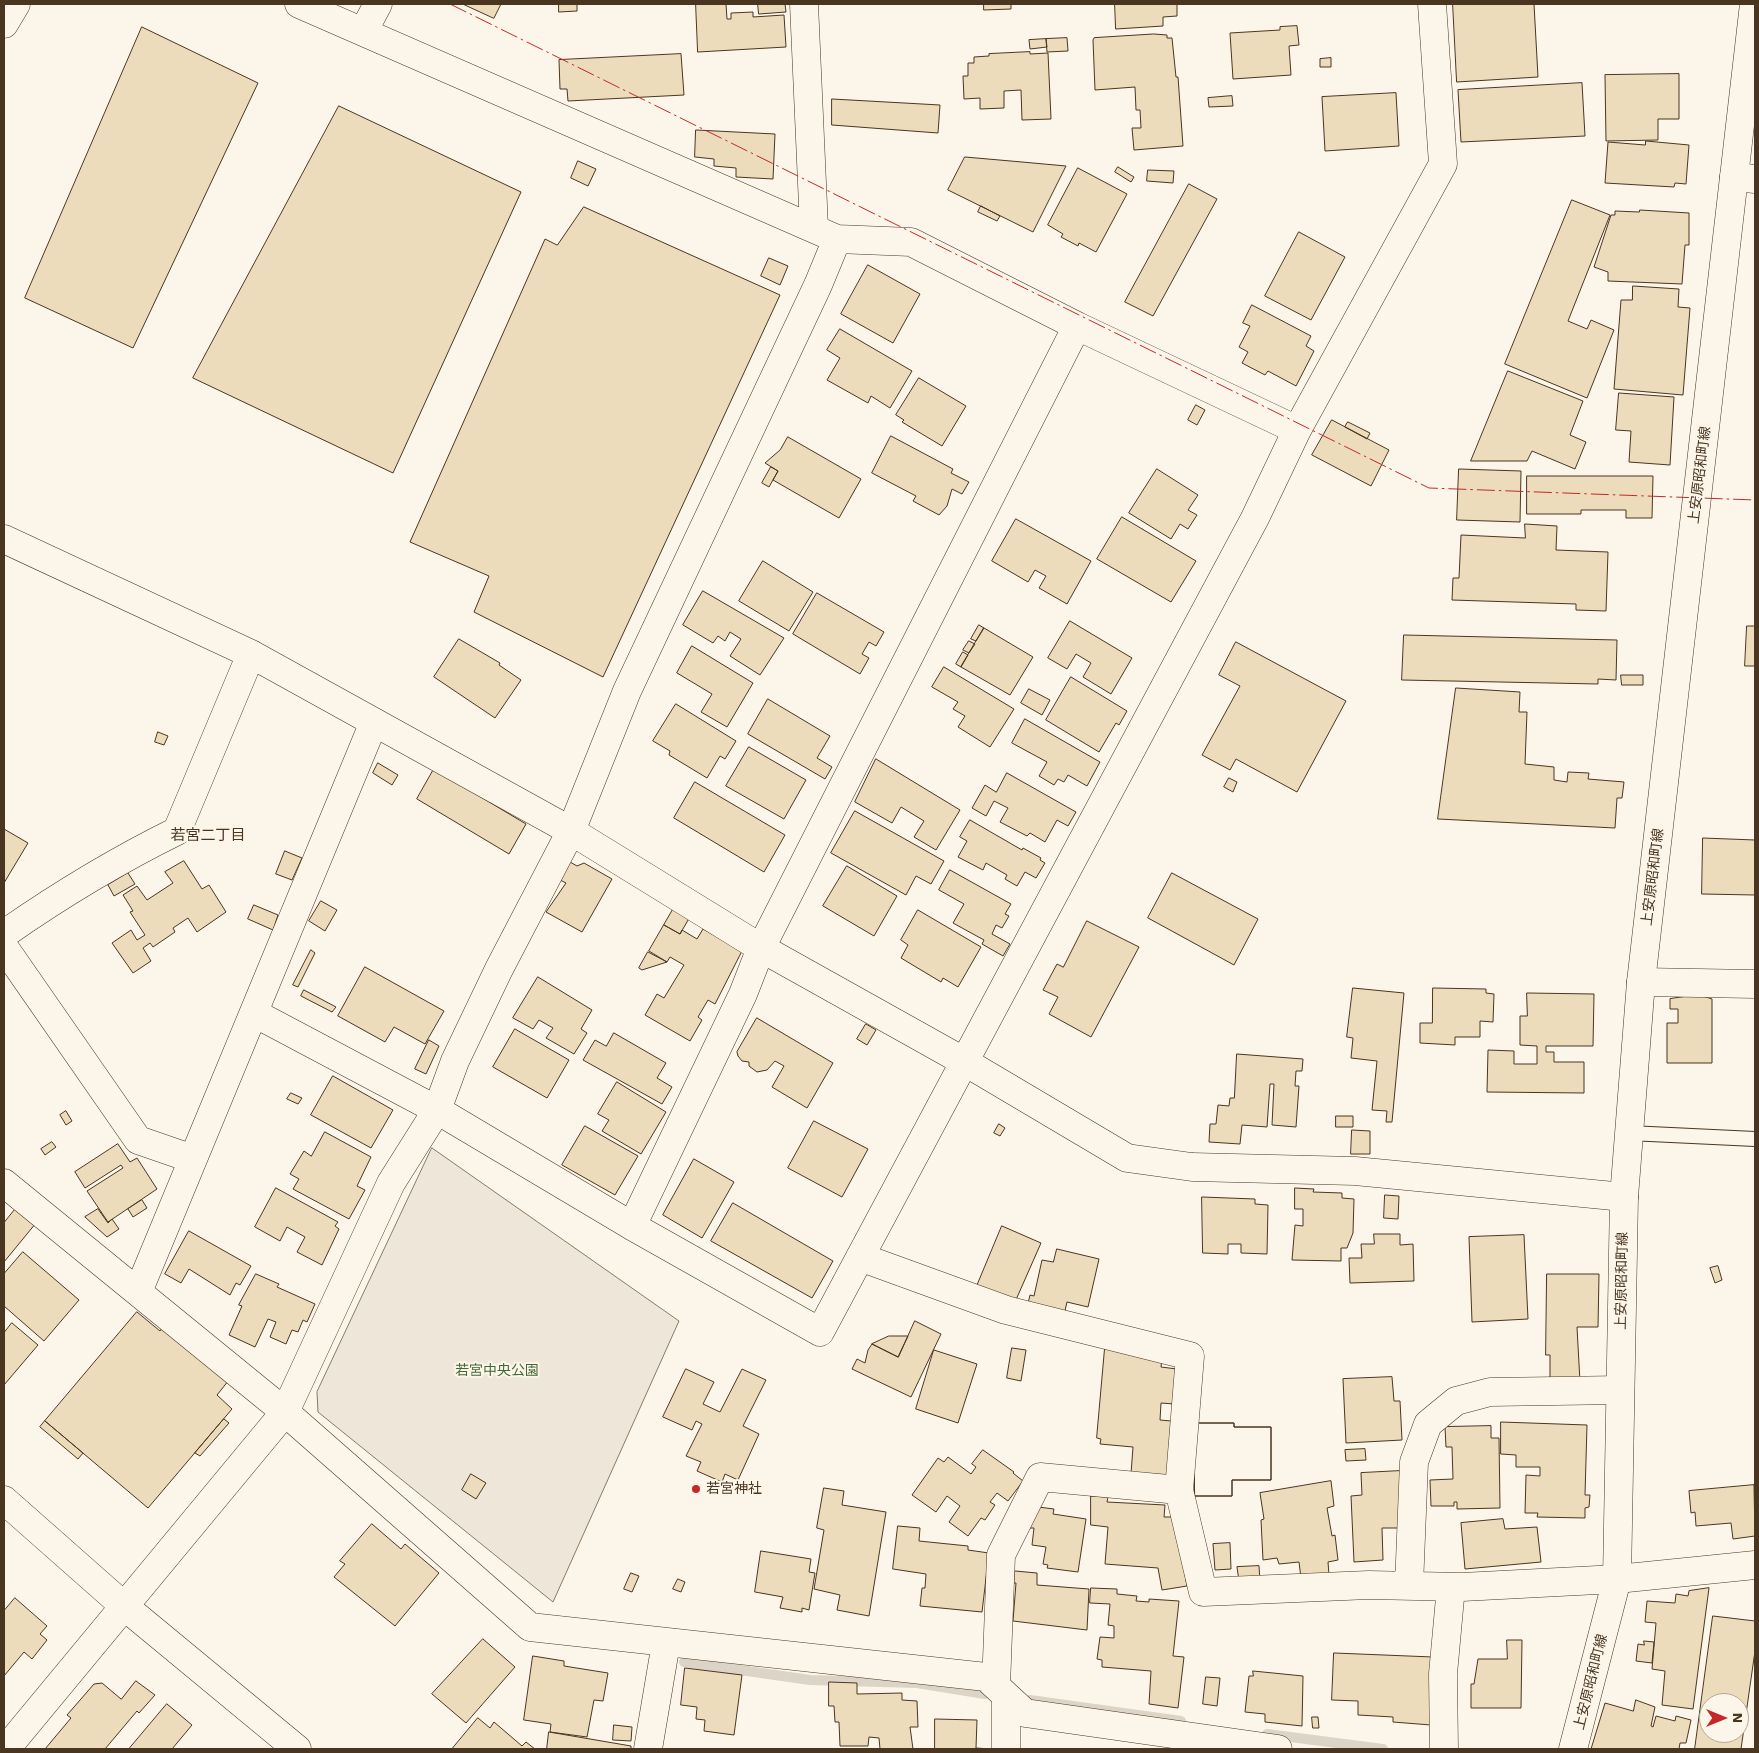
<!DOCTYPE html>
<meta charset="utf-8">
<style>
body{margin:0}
#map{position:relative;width:1759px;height:1753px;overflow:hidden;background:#fbf6e9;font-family:"Work Sans",sans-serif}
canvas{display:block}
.frame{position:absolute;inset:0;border:5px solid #4a3520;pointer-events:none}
.north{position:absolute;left:1699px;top:1693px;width:50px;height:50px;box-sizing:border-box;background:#fbf6e9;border:1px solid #b4a999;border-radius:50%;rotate:90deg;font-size:14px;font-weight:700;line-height:20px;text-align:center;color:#4a3520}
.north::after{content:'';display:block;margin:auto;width:18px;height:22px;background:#c62828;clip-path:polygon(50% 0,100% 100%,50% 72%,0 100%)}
</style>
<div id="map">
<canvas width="1759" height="1753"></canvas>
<div class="frame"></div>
<div class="north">N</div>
</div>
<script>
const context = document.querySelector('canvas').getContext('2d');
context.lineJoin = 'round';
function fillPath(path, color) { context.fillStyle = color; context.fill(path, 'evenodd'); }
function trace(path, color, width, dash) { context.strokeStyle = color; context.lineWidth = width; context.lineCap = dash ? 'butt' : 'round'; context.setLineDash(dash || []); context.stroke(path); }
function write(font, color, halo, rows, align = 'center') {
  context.font = font + ' "Work Sans","Noto Sans JP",sans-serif'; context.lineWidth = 4; context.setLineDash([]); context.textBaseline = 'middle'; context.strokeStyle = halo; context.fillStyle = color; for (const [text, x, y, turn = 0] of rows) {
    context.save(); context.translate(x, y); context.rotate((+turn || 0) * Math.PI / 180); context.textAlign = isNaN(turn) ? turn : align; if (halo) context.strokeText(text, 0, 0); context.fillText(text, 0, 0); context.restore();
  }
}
const green = new Path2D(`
 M432,1148L679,1321L553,1602L318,1412L317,1392Z`);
fillPath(green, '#ede6d9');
trace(green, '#887966', 1);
trace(new Path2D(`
 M684,1662L810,1680L917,1683L985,1694
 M1030,1700L1181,1721
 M1267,1734L1383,1749`), '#dcd4c6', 10);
const building = new Path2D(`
 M463,4H501L494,18Z
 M559,4H577V11L559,12Z
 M696,4H726L727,19H731V13L753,12V17L784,15L786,47L698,52Z
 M758,4H785L786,12L759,14Z
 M984,4H1011V9L984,10Z
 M1115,4H1177V16L1163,17V26L1116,29Z
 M1453,4H1534L1538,77L1457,82Z
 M1297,26L1299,45L1289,46L1291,75L1233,79L1230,33L1280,30V27Z
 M142,27L258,83L133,348L25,298Z
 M1154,34L1167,35V38H1172L1176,77H1178L1183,146L1134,150L1132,128H1141L1140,110H1136L1135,87L1095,90L1093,40L1094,38Z
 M1067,38L1068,51L1047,52L1046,39Z
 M1046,39L1047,47L1030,49L1029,40Z
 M1030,52V54L1048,53L1051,119L1022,120L1021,90L1004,91V108L980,109V98L964,99L963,76H968V63H974V57L989,56V54Z
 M681,54L684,95L568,101L567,89H560L559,60Z
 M1331,58V67H1320V59Z
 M1679,74V119H1658V140L1606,141L1605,75Z
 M1582,83L1585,136L1461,142L1458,90Z
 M1396,93L1399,146L1325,151L1322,97Z
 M1232,96L1233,106L1209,107L1208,98Z
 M832,99L940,105L938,133L832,125Z
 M339,106L521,192L393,473L193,378Z
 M696,130L775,134L773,179L736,177V168L714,166V159L695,157Z
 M1646,141L1689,145L1686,184L1675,183L1674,187L1605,183L1608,142L1645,145Z
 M965,157L1022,162L1066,166L1033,232L948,190Z
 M578,161L596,169L588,186L571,178Z
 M1118,167L1134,177L1131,182L1115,172Z
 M1078,168L1127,194L1096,252L1079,243L1078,246L1061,237L1063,234L1048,225Z
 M1148,170L1174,171L1173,183L1147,181Z
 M1189,184L1217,199L1153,316L1125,302Z
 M1572,200L1610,215L1568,321L1587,329L1591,320L1614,330L1587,398L1505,364Z
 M981,206L1000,216L997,221L978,212Z
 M584,207L780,295L603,677L474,612L489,576L410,542L545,239L557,245Z
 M1640,210L1689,213V245H1685L1682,284L1608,281V272L1594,267L1611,215H1615V211L1639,212Z
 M1299,232L1345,257L1311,320L1265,296Z
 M769,258L788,266L780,285L761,276Z
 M868,265L920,294L893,343L841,314Z
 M1633,286L1679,289L1678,307L1690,308L1683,395L1614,389L1621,300H1632Z
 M1252,305L1311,336L1306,346L1314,351L1296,386L1268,371L1265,375L1242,363L1248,352L1239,347L1250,326L1243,323Z
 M840,329L912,371L890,408L871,396L868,403L827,380L840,358L827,350Z
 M1508,371L1583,401L1570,435L1586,442L1575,469L1532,451L1527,461H1471Z
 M919,378L966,406L942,446L902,422L904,420L896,415Z
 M1619,393L1674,397L1670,465L1629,462L1631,431L1616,430Z
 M1196,405L1205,410L1197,425L1188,420Z
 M1332,420L1389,450L1371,486L1312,455Z
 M1348,422L1370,433L1367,439L1345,427Z
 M891,436L953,469L951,473L969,482L962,494L952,489L947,506L939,515L913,501L916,496L872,473Z
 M788,437L861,479L839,518L773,480L778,471L765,463L780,450Z
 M771,467L778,471L769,487L762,483Z
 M1157,469L1198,495L1188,510L1197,515L1188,529L1180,524L1171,539L1129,513Z
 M1459,469L1521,471L1520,522L1457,520Z
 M1527,476H1653L1652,518H1626V510H1581V514H1527Z
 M1122,517L1196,561L1171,602L1097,559Z
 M1016,519L1091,561L1067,604L1039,588L1046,576L1035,570L1028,582L992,561Z
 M1525,524L1557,526L1556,550L1608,552L1606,611L1576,610V604L1452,600L1453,578H1459L1461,535L1525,538Z
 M763,561L813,592L789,631L739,601Z
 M703,591L784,638L760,675L730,656L741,639L730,632L725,641L718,636L713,643L683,625Z
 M817,593L884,632L876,646L869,642L862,654L869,658L860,674L793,634Z
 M1070,621L1132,658L1111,694L1083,677L1091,663L1076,654L1067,669L1048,658Z
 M979,625L984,628L976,641L971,639Z
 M1747,626H1755V666H1745Z
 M984,628L1033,657L1010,695L961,667Z
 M1404,635L1617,640L1616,680L1598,679V684L1402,680Z
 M459,639L500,663L499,665L521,680L495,718L434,677Z
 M969,641L975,644L969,653L963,650Z
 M1236,642L1346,701L1297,792L1236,759L1230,770L1202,755L1240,686L1219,675Z
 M692,646L753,683L727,727L701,712L712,694L677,673Z
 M963,652L968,655L961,667L956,664Z
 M944,667L1014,709L990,747L958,727L965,716L953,709L958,702L932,687Z
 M1621,675H1643V685H1622Z
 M1071,677L1127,711L1119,725L1116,723L1099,752L1046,720Z
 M1456,688L1520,692L1519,712H1527L1525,764L1554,767V780L1567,782L1568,772L1589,773L1588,779L1624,782L1622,798H1617L1615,828L1438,819Z
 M1029,689L1050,700L1042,715L1021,703Z
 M768,699L830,736L817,758L832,767L825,779L748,734Z
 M676,704L736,741L725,759L720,756L707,778L669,755L670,751L653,741Z
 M1025,719L1100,762L1087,786L1068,775L1064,782L1058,779L1054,785L1039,776L1047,762L1012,743Z
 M158,732L168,736L164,745L155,742Z
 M749,747L806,780L784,819L726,786Z
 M876,759L960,810L936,850L914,837L924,821L901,807L892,823L855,802Z
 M378,763L398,775L392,785L373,773Z
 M434,769L526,824L509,854L417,799Z
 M1007,773L1076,812L1068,826L1057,820L1045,842L1030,833L1027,836L1000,822L1008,808L994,801L986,816L972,808L985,785L996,792Z
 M1229,778L1237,782L1233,792L1224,787Z
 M695,782L785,835L764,872L674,818Z
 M855,811L944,861L931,884L916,876L906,895L831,853Z
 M970,820L1022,850L1023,848L1041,858L1040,860L1045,863L1036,878L1025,872L1017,886L1005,879L1007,875L986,863L983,870L958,857L967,841L960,837Z
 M4,829L28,843L4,883Z
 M1703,838L1755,840V895L1702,894Z
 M285,851L302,858L292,880L276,874Z
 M184,861L202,889L209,885L226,912L197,932L188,918L173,928L175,932L153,947L150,943L143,948L151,961L133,973L112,943L131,930L137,940L145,935L130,912L133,911L123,895L137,886L147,900L173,883L165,872Z
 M570,862L577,866L584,863L612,879L582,932L546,912L566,883L560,880Z
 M847,866L897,896L874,936L823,906Z
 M950,870L1011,904L1005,914L1009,916L1002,928L996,925L992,934L1010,944L1003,956L982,944L984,940L953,923L964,904L939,890Z
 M128,873L135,884L114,896L108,885Z
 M1172,873L1258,919L1234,965L1148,918Z
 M321,901L337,910L325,931L309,921Z
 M254,905L278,915L273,930L248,919Z
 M675,906L691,915L680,934L664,925Z
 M918,910L981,947L958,987L943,978L941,982L901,958L908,945L901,940Z
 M1087,921L1139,947L1091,1037L1049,1014L1058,997L1043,990L1057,964L1063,967Z
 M664,925L680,934L682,930L697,939L703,929L742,951L715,1004L708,1000L698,1017L702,1020L690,1041L645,1015L657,994L664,998L684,965L670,957L667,962L649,951Z
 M311,950L315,953L298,987L293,985Z
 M648,952L667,962L642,970L639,968Z
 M365,967L444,1011L425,1044L394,1027L385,1042L338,1016Z
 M538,977L592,1010L581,1029L587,1033L574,1054L546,1038L553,1028L539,1020L533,1029L513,1018Z
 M1353,988L1404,993L1392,1122H1386L1387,1111L1372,1110L1377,1061L1351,1058L1353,1038L1347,1037Z
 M1433,988L1486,989V993L1494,994L1493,1022L1480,1021V1037H1455V1045L1420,1043V1023H1432Z
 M304,990L336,1007L332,1012L301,996Z
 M1527,993L1594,994L1593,1046H1546V1052H1554V1062H1584V1093L1487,1092L1488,1050L1514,1051V1064H1537V1046L1520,1045V1016H1527Z
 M1688,996H1703L1712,999V1063H1667V1023H1678V1009H1670V999Z
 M757,1018L833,1063L807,1108L772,1087L784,1066L775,1061L767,1070L757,1072L749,1066V1062L742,1061L738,1056L737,1052Z
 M866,1024L876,1030L867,1045L857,1039Z
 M515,1029L569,1060L547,1098L493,1067Z
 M614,1033L666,1063L657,1078L672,1087L662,1104L583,1060L595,1040L606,1046Z
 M429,1040L439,1046L426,1074L415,1069Z
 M1237,1054L1303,1059L1302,1071H1296L1295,1086H1299L1296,1127L1272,1125L1274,1084H1270L1267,1127L1242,1125L1240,1144L1209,1142L1210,1124H1216L1218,1105L1229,1106L1230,1098H1234Z
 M333,1076L393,1110L371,1148L311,1115Z
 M617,1082L666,1112L641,1154L602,1131L609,1120L598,1114Z
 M291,1093L302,1098L298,1104L287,1099Z
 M66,1111L72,1121L66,1125L60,1115Z
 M1336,1116H1353V1127H1336Z
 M814,1121L868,1149L842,1197L788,1168Z
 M999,1124L1005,1128L1000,1136L994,1133Z
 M585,1126L638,1156L615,1195L562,1165Z
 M1352,1130L1370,1131V1154H1351Z
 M325,1132L371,1157L357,1186L365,1190L349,1219L293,1189L299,1179L290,1174L304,1151L311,1156Z
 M52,1142L56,1147L45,1155L41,1149Z
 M118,1144L130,1162L137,1158L157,1189L108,1222L87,1191L123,1168L121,1165L85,1188L75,1172Z
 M694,1159L734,1182L702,1238L663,1215Z
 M276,1188L338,1222L335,1226L339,1229L322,1265L297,1252L305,1237L287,1227L280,1241L255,1227Z
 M1295,1188L1314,1189L1313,1192L1342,1193V1198L1354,1199L1353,1233L1347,1248H1341V1261L1292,1260L1295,1225L1303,1226V1209H1295Z
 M1385,1195L1399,1196L1398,1219L1384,1218Z
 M1202,1197L1255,1199V1204L1268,1205L1267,1254L1241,1253V1244H1228V1254L1203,1253Z
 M142,1200L147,1208L133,1217L128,1209Z
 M733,1203L833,1261L812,1298L711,1241Z
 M17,1207L36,1223L4,1262V1223Z
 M98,1209L108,1223L112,1219L119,1229L107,1237L85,1217Z
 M1002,1226L1041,1243L1015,1302L977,1286Z
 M189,1231L251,1266L240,1285L236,1283L230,1295L189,1269L181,1283L165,1274Z
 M1374,1234H1400V1245L1413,1244L1414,1281L1350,1283L1349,1258H1362L1361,1244H1374Z
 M1524,1235L1528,1319L1472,1322L1469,1237Z
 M1057,1249L1099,1259L1088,1307L1067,1302L1064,1315L1027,1308L1030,1295L1034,1296L1042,1260L1053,1262Z
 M23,1252L79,1300L44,1341L4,1306V1274Z
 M1718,1266L1722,1280L1715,1283L1710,1268Z
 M256,1274L279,1284L277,1287L315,1304L307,1322L303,1320L298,1332L292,1330L286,1344L270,1337L276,1322L268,1319L255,1347L229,1335L242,1306L239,1305Z
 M1547,1274H1599L1598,1327H1577L1580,1382H1550V1355H1546Z
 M137,1312L160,1331L164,1325L229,1380L217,1395L232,1409L148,1508L45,1421Z
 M915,1321L941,1334L911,1397L852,1369L857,1359L865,1363L868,1350L872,1344L898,1357Z
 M12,1323L38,1345L4,1385V1333Z
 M889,1336H908L898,1357L872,1344Z
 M1012,1348L1026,1350L1021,1381L1007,1378Z
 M1105,1348L1162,1359L1161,1367L1177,1369L1174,1404L1161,1403L1160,1420L1171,1421L1167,1478L1131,1474L1133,1447L1100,1444L1101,1439L1097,1438Z
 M934,1350L977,1364L958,1423L916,1409Z
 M686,1369L714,1382L703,1404L720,1412L742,1369L766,1380L743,1426L759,1434L738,1480L725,1474L722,1482L697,1471L701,1462L686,1456L702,1424L696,1421L692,1430L663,1417Z
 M1392,1377L1394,1401H1400L1402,1440L1346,1443L1343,1379Z
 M224,1419L229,1423L200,1456L195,1453Z
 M45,1421L83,1453L78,1459L40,1427Z
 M1501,1422L1587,1425L1585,1495H1590L1589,1507L1585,1508V1518L1537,1517L1538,1513H1525L1526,1475L1540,1476V1467H1516V1455L1501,1454Z
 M1194,1423H1234V1427H1271V1480H1232V1496H1195Z
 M1194,1423H1234V1427H1271V1480H1232V1496H1195Z
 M1491,1426V1438H1499L1500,1508L1457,1509V1502H1454V1506H1431L1430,1480L1453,1479L1452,1447H1446L1445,1427Z
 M1365,1449L1366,1460L1346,1461L1345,1450Z
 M983,1450L1014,1472L1013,1473L1023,1481L1008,1501L997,1493L990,1502L995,1505L985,1520L981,1518L968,1536L949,1522L960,1506L947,1496L936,1512L912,1495L938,1458L944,1462L948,1457L971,1474L976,1467L972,1464Z
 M1400,1471L1402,1521L1398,1522V1528H1382L1383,1560L1354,1562L1351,1496L1362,1495L1361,1473Z
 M471,1474L486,1483L476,1499L462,1490Z
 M1331,1481L1334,1506L1327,1508L1332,1536L1335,1535L1338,1560L1328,1562L1329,1575L1301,1578L1299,1562L1279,1564L1277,1558L1263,1560L1261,1520L1264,1519L1260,1493Z
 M1754,1485L1755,1536L1733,1539L1731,1523L1696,1526L1695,1512L1691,1513L1689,1491Z
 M824,1488L844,1491L842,1505L886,1512L869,1616L837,1610L840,1595L814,1589L824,1530L817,1528Z
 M1091,1496L1108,1497L1107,1502L1165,1505L1164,1517H1175L1187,1586L1162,1590L1158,1568L1105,1564L1108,1527L1091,1525Z
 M1038,1507L1054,1509L1053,1514L1086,1519L1078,1572L1047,1568L1048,1565L1043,1564L1046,1547L1032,1545L1034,1528H1027Z
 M1503,1519L1505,1529L1537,1527L1541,1562L1465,1569L1461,1523Z
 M372,1524L401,1549L405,1544L439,1573L395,1626L334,1577L345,1564L340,1561Z
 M898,1526L920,1528L919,1541L968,1546V1550L989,1553L982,1612L920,1606L922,1588H925L926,1574L893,1569Z
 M1230,1543L1231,1569L1215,1570L1213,1544Z
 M761,1551L811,1559L809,1572L815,1573L809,1610L802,1608V1612L780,1608L783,1597L755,1592Z
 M1259,1566L1260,1581H1239L1237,1567Z
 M1015,1571L1037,1573V1585L1089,1589L1087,1630L1013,1621L1016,1583H1014Z
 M631,1573L639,1576L632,1592L624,1589Z
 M678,1579L685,1582L681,1592L673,1589Z
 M1091,1588L1117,1589V1594L1137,1596L1136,1601L1149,1602V1599L1179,1601L1173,1656L1184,1657L1178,1708L1149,1704L1151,1671L1102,1667V1660L1097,1659L1100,1637L1114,1638V1626L1108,1625L1110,1604L1090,1603Z
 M1709,1588L1693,1709L1662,1705L1665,1671L1652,1669L1656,1623L1645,1622L1647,1601L1675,1603L1676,1594L1688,1596L1689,1591Z
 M15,1598L47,1626L40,1634L47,1640L32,1659L24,1652L4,1676V1611Z
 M1713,1616L1755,1621V1651L1741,1749H1695ZM1709,1703H1739V1733H1709Z
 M483,1639L515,1667L466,1723L432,1694Z
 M1507,1640H1522L1521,1708H1471V1684H1474L1478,1659H1507Z
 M1644,1641L1654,1642L1652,1663L1636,1661L1638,1644L1644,1645Z
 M1334,1653L1433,1657L1431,1725L1393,1722V1717L1358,1715V1701L1332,1700Z
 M533,1656L564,1661V1666L608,1673L603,1701L594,1700L587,1737L550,1732L551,1724L524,1720Z
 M685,1668L742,1675L734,1735L704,1731L705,1720L696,1719L697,1707L681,1705Z
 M1253,1671L1303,1676L1302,1726L1265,1722V1714L1245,1712L1249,1676H1253Z
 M1206,1677L1220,1678L1217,1706L1203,1704Z
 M136,1681L155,1695L139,1713L137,1711L105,1749H45L71,1718L67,1715L94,1684L102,1683L121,1699Z
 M829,1682L857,1683V1694L902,1693V1700L917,1701L918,1727H910L913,1749H880L879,1738L869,1737L868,1746H840L839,1722H835L834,1706H829Z
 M1636,1700L1655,1707L1651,1726L1653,1727L1656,1716L1675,1721L1676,1716L1691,1720L1686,1743H1680L1679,1749H1591L1605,1703L1633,1711Z
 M167,1704L192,1725L172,1749H129Z
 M1312,1717H1318L1319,1728H1313Z
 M478,1718L490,1728L494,1722L522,1746L526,1742L535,1749H455L453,1748Z
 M935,1719L977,1720L976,1748L991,1749H935Z
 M614,1725L632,1727L631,1741L613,1740Z
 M549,1732L631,1746V1749H547Z`);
fillPath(building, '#ecdcbc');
trace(building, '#4a3520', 1);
const service = new Path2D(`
 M1629,1133L1755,1139`);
const minor = new Path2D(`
 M299,4L837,239L911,242L1077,326L1297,430
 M804,4L814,228
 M363,32L378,4
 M4,539L251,654L571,831L761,948L965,1062L1127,1158L1192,1167L1355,1171L1624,1197
 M4,934C60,895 116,861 177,831L251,654
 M4,947L138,1140L193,1159
 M1641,982L1755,984
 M254,1013L437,1110L632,1226L820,1332L1255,518L1297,430L1443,164L1432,4
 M4,1183L285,1412L391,1183L437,1110L455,1061L499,969L571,831L627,691L818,285L837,239
 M632,1226L743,994L761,948L1077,326
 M860,1257L1006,1310L1190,1356L1179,1490L1203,1592L1369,1585L1462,1587L1617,1579L1755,1565
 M138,1292L374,722
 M1409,1586L1414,1462L1428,1424L1456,1401L1490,1392L1620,1390
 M996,1686L1001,1555L1040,1477L1179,1490
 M6,1749L285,1412L530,1627L986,1677L1025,1713L1278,1749
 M648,1749L666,1643
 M1006,1749V1696
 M1444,1749L1443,1674L1451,1587`);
const tertiary = new Path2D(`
 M4,24L16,4
 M1734,177L1755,179
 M4,1500L124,1606L297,1749`);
const secondary = new Path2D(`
 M1573,1749L1617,1579L1624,1197L1641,982L1754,4`);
trace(service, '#4a3520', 16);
trace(minor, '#4a3520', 29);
trace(tertiary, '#4a3520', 29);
trace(secondary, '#4a3520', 29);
trace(service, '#fbf6e9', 14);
trace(minor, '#fbf6e9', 28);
trace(tertiary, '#fbf6e9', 28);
trace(secondary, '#fbf6e9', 28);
trace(new Path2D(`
 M450,4L1429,488L1755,500`), '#c62828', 1, [18, 4, 2.5, 4]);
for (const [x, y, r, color] of [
 [696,1489,5,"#c62828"]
]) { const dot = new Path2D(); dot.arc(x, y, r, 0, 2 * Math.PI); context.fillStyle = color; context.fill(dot); trace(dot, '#fbf6e9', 2); }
write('14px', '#4a3520', '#fbf6e9', [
 ["上安原昭和町線",1700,475,-83],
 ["上安原昭和町線",1653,877,-83],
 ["上安原昭和町線",1622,1281,-89],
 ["上安原昭和町線",1591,1682,-76]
]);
write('14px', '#436837', '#fbf6e9', [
 ["若宮中央公園",497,1371]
]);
write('14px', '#4a3520', '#fbf6e9', [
 ["若宮神社",706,1489]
], 'left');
write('15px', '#4a3520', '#fbf6e9', [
 ["若宮二丁目",208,836]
]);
</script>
